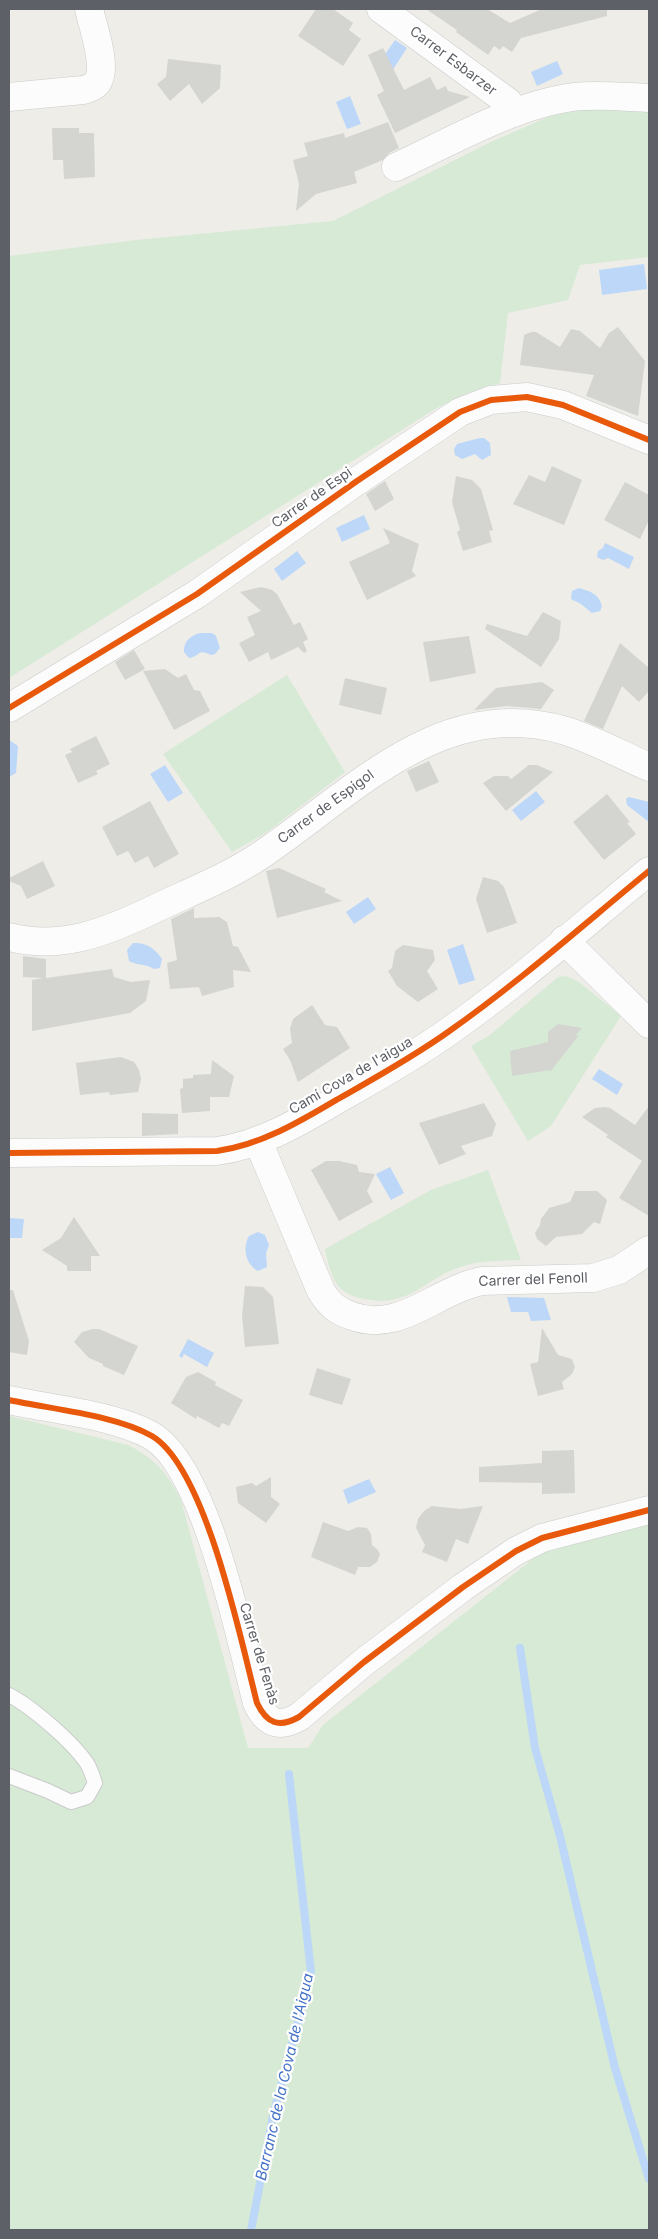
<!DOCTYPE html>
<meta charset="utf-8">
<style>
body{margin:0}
#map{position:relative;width:658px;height:2239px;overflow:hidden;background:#eeede8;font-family:Inter,sans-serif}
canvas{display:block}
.frame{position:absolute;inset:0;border:10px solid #5d6066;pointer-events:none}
</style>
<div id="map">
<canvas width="658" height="2239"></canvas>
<div class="frame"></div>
</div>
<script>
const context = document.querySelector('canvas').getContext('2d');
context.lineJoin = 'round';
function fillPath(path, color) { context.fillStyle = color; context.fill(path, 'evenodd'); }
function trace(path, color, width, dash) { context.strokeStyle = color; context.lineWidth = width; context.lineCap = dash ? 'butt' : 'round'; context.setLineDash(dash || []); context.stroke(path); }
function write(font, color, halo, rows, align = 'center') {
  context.font = font + ' Inter,sans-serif'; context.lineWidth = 4.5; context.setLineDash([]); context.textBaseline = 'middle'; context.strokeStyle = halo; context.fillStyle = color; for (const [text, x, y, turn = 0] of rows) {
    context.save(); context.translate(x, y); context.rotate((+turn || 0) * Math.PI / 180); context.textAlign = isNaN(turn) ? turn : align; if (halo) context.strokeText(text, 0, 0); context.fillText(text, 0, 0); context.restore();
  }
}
fillPath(new Path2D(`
 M649,108V257L580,265L568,300L508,313L500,383L468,393L435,409L9,678V256L136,240L333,221L491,142L548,117L579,109Z
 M287,675L345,772L267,832L232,852L163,754Z
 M566,976L579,982L621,1016L551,1126L528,1141L471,1046L490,1035L558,977Z
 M488,1170L521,1260C500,1261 480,1260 460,1267C422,1280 410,1308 364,1299C334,1293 331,1276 325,1249L431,1190Z
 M9,1416L128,1445C155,1459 167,1472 181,1500L248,1748H308L323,1725L539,1554L649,1522V2230H9Z`), '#d6ead6');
fillPath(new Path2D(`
 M395,40L407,48L392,71L379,63Z
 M557,61L563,74L537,86L531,72Z
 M350,96L361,124L347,129L336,102Z
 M644,264L647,289L602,295L599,270Z
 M480,438H484L490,443L491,455L482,460L475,454L462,459L455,455L454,449L457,444Z
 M364,515L370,529L342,542L336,528Z
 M605,543L634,557L629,569L608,558L603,560L597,557L598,551L603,548Z
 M297,551L306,563L282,581L274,569Z
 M579,588C590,591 599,594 602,606L600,611L592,613L581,604L571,599L572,591Z
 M200,633H212L216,636L220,648L215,654L211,655C197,648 201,656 189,658L184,652C183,642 191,635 200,633Z
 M9,740L18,746L16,773L9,777Z
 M165,765L183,793L168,802L150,774Z
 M536,791L545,802L521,821L512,810Z
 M629,797L649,802V822L627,805L626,799Z
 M368,897L376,909L354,924L346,912Z
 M133,943C146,942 156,949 162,959L160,968L154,969C145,963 138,966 129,961L127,950Z
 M463,944L475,980L459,985L447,950Z
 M599,1069L623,1084L617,1095L592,1079Z
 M390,1167L404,1193L391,1200L376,1174Z
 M9,1218L24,1219L22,1238H9Z
 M258,1232L265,1235L269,1245L266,1253L267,1267L258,1271C246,1265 242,1248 249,1236Z
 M507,1297L544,1298L551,1320L531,1321L528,1312H511Z
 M188,1339L214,1353L207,1367L184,1354L182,1358L179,1356Z
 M369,1479L376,1492L348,1504L343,1490Z`), '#bcd7f8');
trace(new Path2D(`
 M520,1648L535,1748L560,1836L615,2068L649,2179
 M251,2230L273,2116L311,1972L289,1774`), '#bcd7f8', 8);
fillPath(new Path2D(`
 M316,9H333L353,23L349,30L361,39L343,66L298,36Z
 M426,9H487L510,23L542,9H607V16L521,38L512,52L503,46L500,50L494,46L488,55L456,32L457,30Z
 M383,48L404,90L430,77L437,90L446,86L448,91L470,97L395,133L377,95L384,91L368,55Z
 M168,59L221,65L220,88L202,104L189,84L170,101L157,84L166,77Z
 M388,122L399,148L389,153L383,160L354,172L357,183L316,194L296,211L299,184L293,160L308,156L304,143L344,133L345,138Z
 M52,128H79V133H94L95,177L64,179L63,160H53Z
 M618,327L645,361L638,416L586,396L594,375L520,365L524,335L531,332H536L560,347L571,329L580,331L600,348L609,333Z
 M552,466L582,480L564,525L513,504L529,475L545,482Z
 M456,476L472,480L481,489L493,530L489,531L492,542L463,551L457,532L460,530L452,502Z
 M385,481L394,499L375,511L366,494Z
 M625,482L649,495V520L640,539L604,520Z
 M383,528L419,544L412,571L416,576L367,600L349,562L390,543Z
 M261,587L272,590L277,594L294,625L300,622L308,639L303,642L307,651L304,653L298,647L271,660L268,652L249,662L239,643L255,635L247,617L261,611L240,592Z
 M543,612L561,621L559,639L541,667L485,629L487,624L527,636Z
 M469,636L476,673L430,682L423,642Z
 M620,643L649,668V691L639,702L622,686L603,729L584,721Z
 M134,650L145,669L125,680L115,662Z
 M165,669L178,678L186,674L194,690L200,691L210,711L174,730L143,671Z
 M345,678L387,688L381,715L339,705Z
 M542,682L554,690L541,709L507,706L474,710L496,688Z
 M96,736L110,764L96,771L98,774L78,783L65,755L72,752L70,749Z
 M429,761L439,782L416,792L407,771Z
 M529,765H537L553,772L506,811L483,783L494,776H508L511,779Z
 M607,794L630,822L627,823L636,834L604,860L573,822Z
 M150,801L179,854L154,868L148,856L135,863L128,851L117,856L102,827Z
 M43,861L55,886L27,899L21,886L9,881V878Z
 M279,868L326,889L324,892L342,901L277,918L266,871Z
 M483,877L498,881L504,887L517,923L487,933L476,899Z
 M194,908V918L219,917L227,922L233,946L238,947L251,972L233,970L234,987L202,996L199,987L170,989L167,963L177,960L171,919Z
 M403,945L433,950L435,960L427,971L438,989L418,1002L397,986L388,971L392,968L395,951Z
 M23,956L46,959V978L112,969L114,977L131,982L150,980L146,1001L130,1013L32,1031V980L43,978L23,977Z
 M312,1005L325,1025L337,1027L350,1048L298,1082L290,1060L283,1049L292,1043L290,1029L293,1019Z
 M558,1024L582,1028L575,1036L579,1035L550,1072V1070L512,1076L510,1051L548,1042V1032Z
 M121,1057L134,1062L139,1070L141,1079L138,1092L110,1095L109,1092L80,1095L76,1063Z
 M212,1060L234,1076L229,1097H210V1111L182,1113L180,1089L183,1088V1079L193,1078V1075L211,1074Z
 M484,1103L496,1124L492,1136L461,1146L466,1154L439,1165L419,1123Z
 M649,1106V1216L619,1198L642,1161L606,1137L608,1135L582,1117L595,1108L604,1107L610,1108L635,1125Z
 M142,1113L178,1114V1134L142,1136Z
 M326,1161H339L357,1165L359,1172L375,1174L367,1191L373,1202L339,1221L311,1170Z
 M575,1191H597L607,1200L600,1224L594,1222L582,1234L556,1237L546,1246L537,1239L535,1233L540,1225L541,1219L549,1208L570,1202Z
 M74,1217L100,1256H91V1271H67V1266L42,1250L61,1238Z
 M245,1286L263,1287L273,1297L279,1344L245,1347L242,1316Z
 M9,1290H13L29,1341L27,1355L9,1352Z
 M542,1328L558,1355L572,1359L575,1367L572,1374L562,1382L564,1389L538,1396L530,1364L538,1362Z
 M93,1329H99L138,1346L124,1375L103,1366V1364L89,1358L74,1342L82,1332Z
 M317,1368L351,1379L342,1405L309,1395Z
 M198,1372L216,1382L215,1385L243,1400L229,1426L222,1423L219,1428L197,1416L196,1419L171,1403L186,1377Z
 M574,1450L575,1493L542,1494V1483L479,1482V1467L542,1463V1451Z
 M271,1477V1497L280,1504L266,1523L238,1503L236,1487L252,1483L256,1486Z
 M432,1506L460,1509L483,1506L468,1544L456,1539L447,1562L422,1552L425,1545L416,1528L418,1519L424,1511Z
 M323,1522L348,1531L358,1527L367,1528L371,1534L372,1545L377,1549L380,1554L377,1562L370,1567H358L355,1575L311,1557Z`), '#d4d4d1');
const lane = new Path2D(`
 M9,1695C32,1707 74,1743 88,1765C91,1771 93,1777 95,1783L87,1797L71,1802L48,1791L9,1776`);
const street = new Path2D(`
 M381,9L508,102L514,113
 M9,97L83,90C90,88 97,86 99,79C106,62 93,27 89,9
 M396,167C450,142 514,105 573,97C598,94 624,97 649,98
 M9,708L197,594L357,481L460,412L491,400L527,397L563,405L649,440
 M9,937C60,950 104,933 150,911C187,893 227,878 261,855C354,792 442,694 566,731C594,740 622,755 649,767
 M564,940L649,1024
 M258,1141L321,1291C330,1305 337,1311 352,1316C400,1334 436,1290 482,1281L593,1278L619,1270L649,1250
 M9,1153L217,1151C261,1145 301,1121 338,1099C375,1078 413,1057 448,1032C518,983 583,925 649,871
 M9,1400C50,1409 116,1415 152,1436C206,1468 241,1641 257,1703C267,1724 279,1728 299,1717L364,1662L463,1587L516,1551L542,1538L649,1510`);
trace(lane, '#cacbca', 16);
trace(street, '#cacbca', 29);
trace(lane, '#fcfcfc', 14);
trace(street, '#fcfcfc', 28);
trace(new Path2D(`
 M9,708L197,594L357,481L460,412L491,400L527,397L563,405L649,440
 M9,1153L217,1151C261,1145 301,1121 338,1099C375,1078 413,1057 448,1032C518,983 583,925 649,871
 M9,1400C50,1409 116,1415 152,1436C206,1468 241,1641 257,1703C267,1724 279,1728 299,1717L364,1662L463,1587L516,1551L542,1538L649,1510`), '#e8590c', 6);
write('14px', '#5d6066', '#fff', [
 ["Carrer Esbarzer",453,61,37],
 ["Carrer de Espi",312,498,-35],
 ["Carrer de Espigol",326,807,-36],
 ["Camí Cova de l'aigua",351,1076,-30],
 ["Carrer del Fenoll",533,1280,-2],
 ["Carrer de Fenàs",259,1654,73]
]);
write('italic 15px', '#4573c7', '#fff', [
 ["Barranc de la Cova de l'Aigua",285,2077,-77]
]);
</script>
